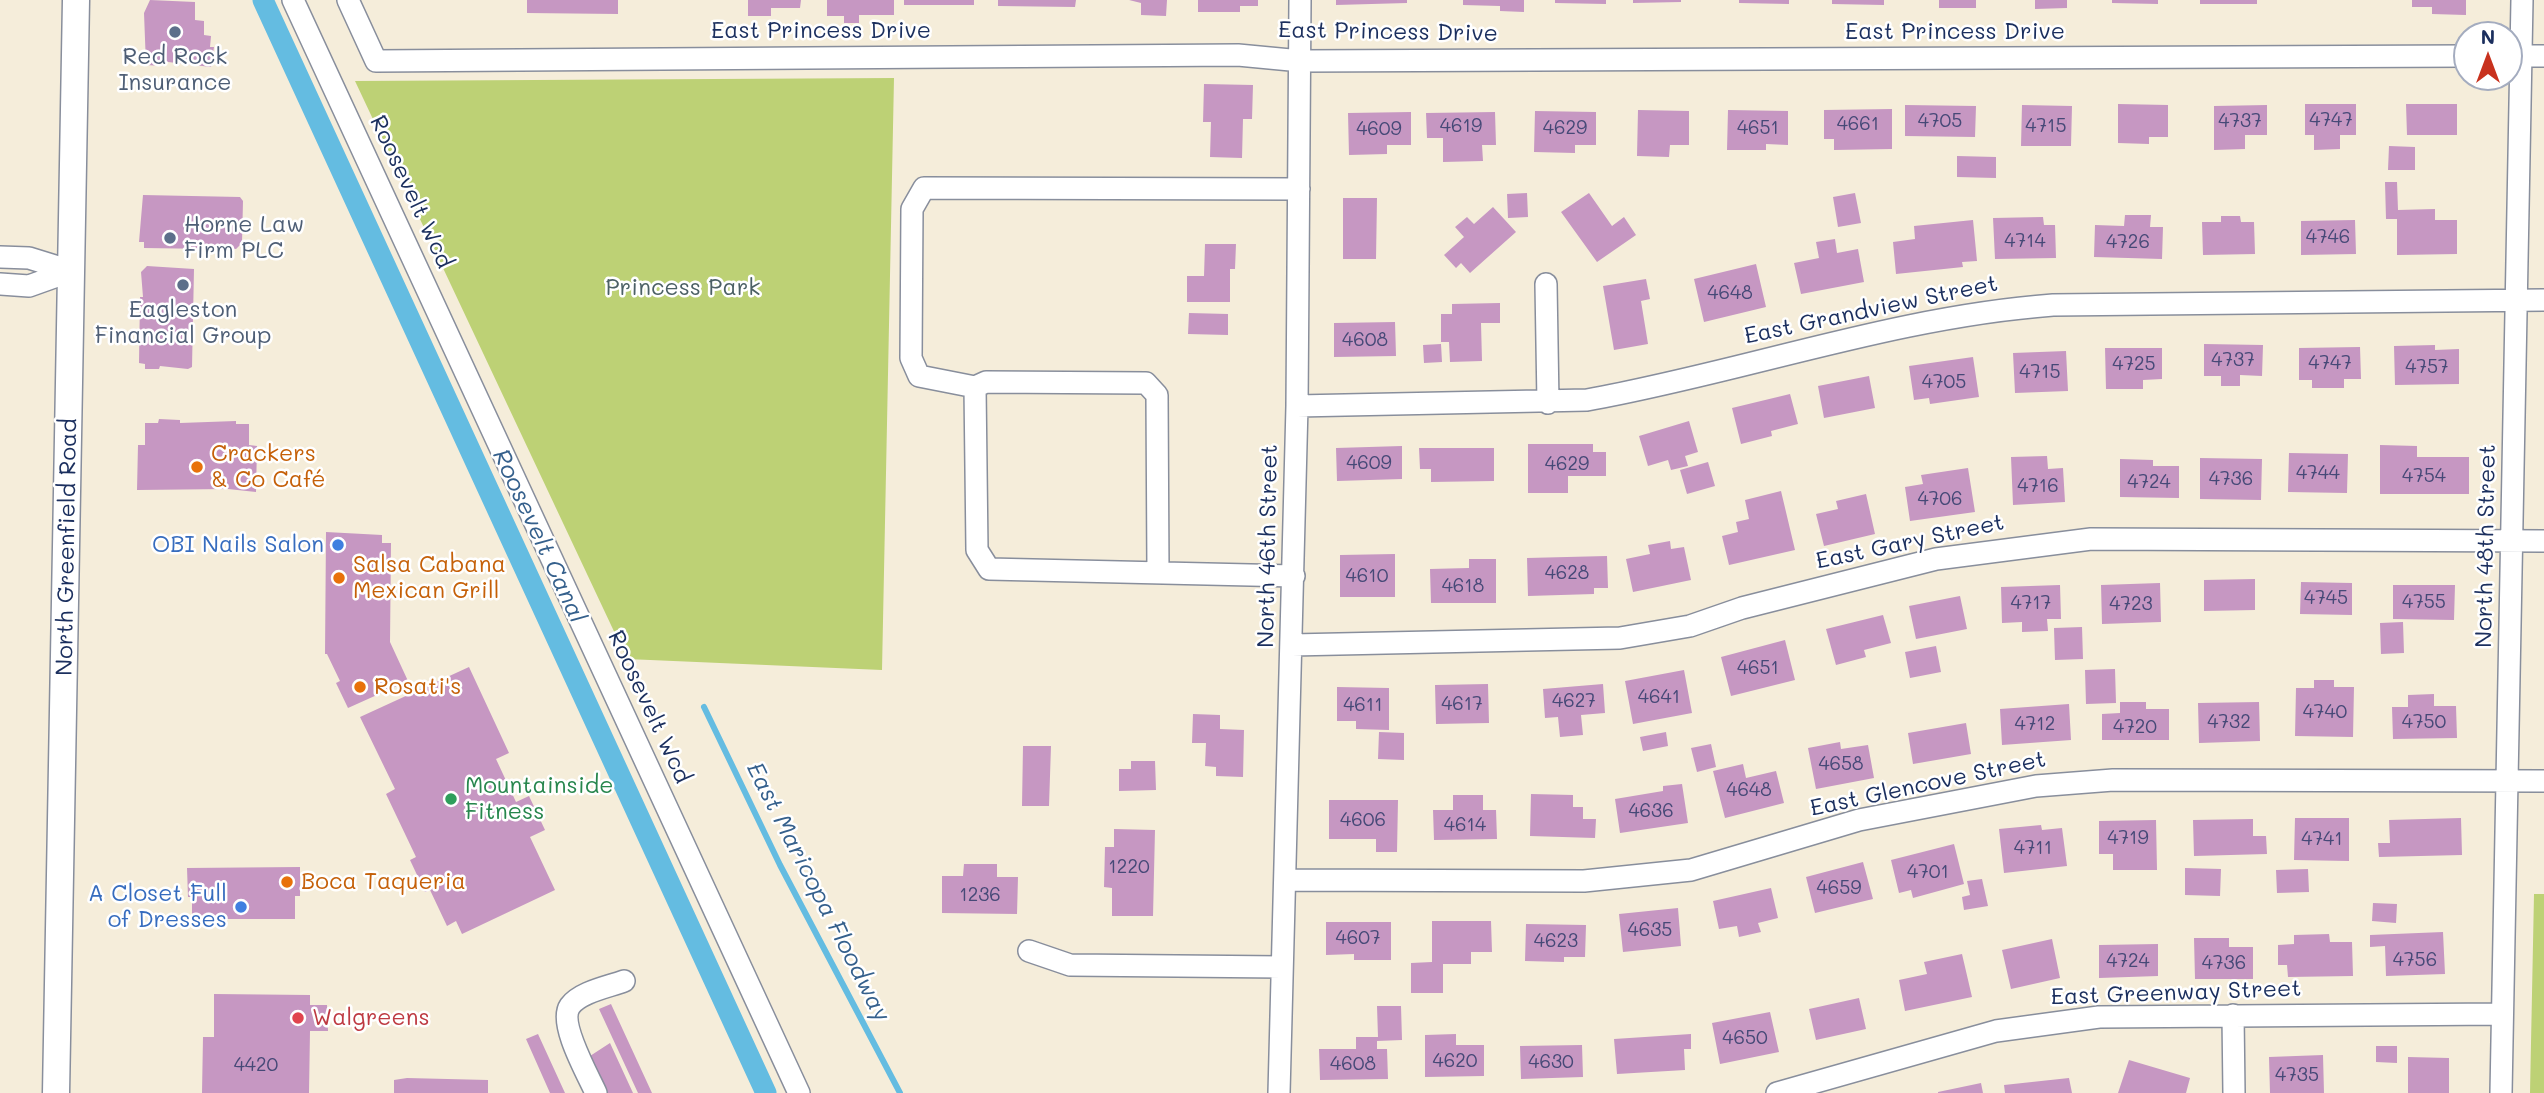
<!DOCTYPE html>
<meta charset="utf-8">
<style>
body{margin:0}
#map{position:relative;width:2544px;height:1093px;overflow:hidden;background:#f5edda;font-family:Mali,sans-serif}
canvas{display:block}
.north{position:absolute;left:2453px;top:21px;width:70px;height:70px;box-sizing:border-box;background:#fff;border:2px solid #a4acbf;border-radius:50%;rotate:0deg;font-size:19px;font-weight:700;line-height:28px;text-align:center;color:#1b2f5e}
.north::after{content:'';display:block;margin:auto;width:24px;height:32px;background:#c8321e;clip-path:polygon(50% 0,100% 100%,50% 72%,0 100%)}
</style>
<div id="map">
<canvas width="2544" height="1093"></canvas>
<div class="north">N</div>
</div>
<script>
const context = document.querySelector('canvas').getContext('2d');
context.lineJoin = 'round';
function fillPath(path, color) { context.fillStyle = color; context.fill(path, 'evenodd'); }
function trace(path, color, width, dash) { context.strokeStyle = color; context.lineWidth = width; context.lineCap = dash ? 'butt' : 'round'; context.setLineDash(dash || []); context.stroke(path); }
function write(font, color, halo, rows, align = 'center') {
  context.font = font + ' Mali,sans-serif'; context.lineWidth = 5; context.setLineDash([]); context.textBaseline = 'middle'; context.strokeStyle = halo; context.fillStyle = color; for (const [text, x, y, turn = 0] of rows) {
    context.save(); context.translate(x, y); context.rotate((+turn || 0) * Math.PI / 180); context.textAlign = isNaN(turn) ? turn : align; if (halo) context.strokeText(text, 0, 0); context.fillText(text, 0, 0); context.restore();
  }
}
fillPath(new Path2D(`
 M894,78L882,670L627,659L355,81Z
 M2534,894H2544V1093H2530Z`), '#bdd175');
trace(new Path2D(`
 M704,707L780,865L900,1093`), '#64bce1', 6);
trace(new Path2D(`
 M263,0L766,1093`), '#64bce1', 21);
fillPath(new Path2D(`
 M150,0L195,2V20L204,21V35L211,36L210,47H214L211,67L168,62H163V66L146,65L144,13Z
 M527,0H618V14L527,13Z
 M748,0H801L800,8H771V16H748Z
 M827,0H894V15H859V23H844V16H827Z
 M904,0H974V5H904Z
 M998,0H1076L1075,7L998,6Z
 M1129,0H1167L1166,16L1141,15V3Z
 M1198,0H1258V6H1240V12H1198Z
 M1336,0H1407V3L1336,5Z
 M1463,0H1524V12L1500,11V6L1463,5Z
 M1555,0H1606V4L1555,3Z
 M1633,0H1681V2L1633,3Z
 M1739,0H1789V4L1739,3Z
 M1832,0H1884V5L1832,4Z
 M1939,0H1976V8H1939Z
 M2035,0H2067V8L2035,9Z
 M2112,0H2158V4L2112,3Z
 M2200,0H2257V4H2200Z
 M2412,0H2466V15L2432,14V7H2412Z
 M1204,84L1253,85L1252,119H1243L1242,158L1210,157L1211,122H1203Z
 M2118,104L2168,105V137H2149V144L2118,143Z
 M2305,104H2356V135H2340V149L2314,150V135H2305Z
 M2406,104H2457V135H2407Z
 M1905,105L1976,106L1975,137L1905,136Z
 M2022,105L2072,106L2071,146H2021Z
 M2267,105V135H2245V149L2214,150V106Z
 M1892,109V149L1834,150V139H1824V110Z
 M1638,110L1689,111V145H1670L1669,157L1637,156Z
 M1728,110L1788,111V145L1766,144V150H1727Z
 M1535,111L1596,112V145H1575V153L1534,152Z
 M1411,112V145H1387V154L1349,155L1348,113Z
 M1495,112L1496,145H1482L1483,161L1443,162V138H1427L1426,113Z
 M2389,146L2415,147V170H2388Z
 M1957,156L1996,157V178L1957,177Z
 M2385,182H2397L2398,210L2435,209V220H2457V254L2397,255V219H2386Z
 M1527,193L1528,217L1508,218L1507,194Z
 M1589,193L1612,226L1624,217L1636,235L1597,262L1561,212Z
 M1855,193L1861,223L1838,227L1833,197Z
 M143,195L240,197L243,201L242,243L236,249L211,246V249L144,248V242H139Z
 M1343,198H1377L1376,259H1343Z
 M1493,207L1516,232L1470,273L1461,263L1456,268L1444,255L1464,237L1455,227L1467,217L1474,224Z
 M2125,215H2151L2150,227H2163L2162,259L2094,257L2095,225L2124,226Z
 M2221,216H2240L2241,222H2254L2255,254L2203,255L2202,222H2221Z
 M2043,217L2044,225H2055L2056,258L1995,259L1993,218Z
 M1973,220L1977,261L1962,262L1963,267L1896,274L1893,242L1915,239L1914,226Z
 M2355,220L2356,254L2301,255V221Z
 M1835,239L1837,253L1858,249L1864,282L1801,294L1794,263L1819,258L1816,242Z
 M1205,244H1236L1235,269H1230V302H1187V276H1204Z
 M1756,264L1766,307L1704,322L1694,279Z
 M147,266L194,269L192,367L188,369L160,366L159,369H145V364L139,363L140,297H143L141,272Z
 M1646,279L1650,299L1641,301L1648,344L1614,350L1603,286Z
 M1500,303V323H1481L1482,361L1450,362L1449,342H1441V314H1452V304Z
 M1189,313L1228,314V335L1188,334Z
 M1395,322L1396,356L1334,357V323Z
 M1441,344L1442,362L1424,363L1423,345Z
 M2204,344L2263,345L2262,376L2240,375V386H2221V376H2204Z
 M2435,345V350L2459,349V384L2395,385L2394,346Z
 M2360,347L2361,379H2344V388H2312V380H2299V348Z
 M2105,348H2162V379L2143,380V389H2106Z
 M2066,351L2068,391L2015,393L2013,353Z
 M1973,357L1979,397L1930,404L1929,398L1914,400L1909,366Z
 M1869,376L1875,408L1824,418L1818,386Z
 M1790,394L1798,424L1771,431L1772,436L1741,444L1732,408Z
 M159,419L180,420V423L236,421V424H249V445L257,446L256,492L228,489L137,490L138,445H145V423H158Z
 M1689,421L1698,452L1685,456L1688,466L1671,470L1668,460L1648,466L1639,436Z
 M1528,444H1593V452H1606V476H1568V493H1528Z
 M2380,445L2417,446V457H2469V494H2380Z
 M1402,446V479L1337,481L1336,448Z
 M1419,448H1494V481L1431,482V469H1420Z
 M2289,453L2348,454L2347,493L2288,492Z
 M2047,456L2048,469L2063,468L2065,502L2013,505L2011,457Z
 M2200,458L2262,459L2261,500L2200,499Z
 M2120,459L2153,460V466H2179V498L2120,497Z
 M1708,462L1715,486L1687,494L1680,470Z
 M1968,468L1975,512L1910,521L1905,487L1923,484L1921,475Z
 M1781,491L1795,550L1729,565L1722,536L1738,532L1736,522L1749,519L1745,500Z
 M1866,494L1875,534L1824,546L1816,514L1838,509L1836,501Z
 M326,532L382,535V543H391L390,642L408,681L348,708L336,683L340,681L327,654H325Z
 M1670,541L1671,549L1684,547L1691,580L1633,592L1626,559L1650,554L1648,545Z
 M1395,554V597H1340V555Z
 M1607,556L1608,588H1594V594L1528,596L1527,558Z
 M1469,559H1496V603H1431L1430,569L1469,568Z
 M2255,579V610L2204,611V580Z
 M2301,582L2352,583V615L2300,614Z
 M2160,583L2161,622L2102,624L2101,585Z
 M2060,585L2061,619H2047L2048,631L2022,632V622L2002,623L2001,587Z
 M2393,585H2455L2454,620L2393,619Z
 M1960,596L1967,629L1916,639L1909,606Z
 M1883,615L1891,643L1864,650L1866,657L1836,665L1826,629Z
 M2403,622L2404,653L2381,654L2380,623Z
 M2082,627L2083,659L2055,660L2054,628Z
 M1785,640L1795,680L1731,696L1721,657Z
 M1936,646L1941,672L1910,678L1905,652Z
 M469,667L509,753L496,759L516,802L529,796L545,830L530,837L555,890L462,934L456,921L447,926L430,890L425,892L410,860L416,857L386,794L395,789L360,717Z
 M2115,669L2116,703L2086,704L2085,670Z
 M1684,670L1692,713L1633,724L1625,681Z
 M2314,680H2334V687H2354L2353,737L2295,736L2296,688H2314Z
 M1488,684L1489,723L1436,724L1435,685Z
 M1603,684L1605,713L1581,715L1583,735L1560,737L1558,717L1545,718L1543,689Z
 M1337,687L1389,688V730L1356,729V721H1337Z
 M2434,694V706H2456L2457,738L2393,739L2392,707H2408V695Z
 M2120,702H2146V709H2169V740H2102V714L2120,713Z
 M2259,702L2260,741L2199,743L2198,703Z
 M2069,704L2071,740L2002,745L2000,709Z
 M1193,714L1220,715V729L1244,730L1243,777L1216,776V767L1205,766L1206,743H1192Z
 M1966,723L1971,754L1913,764L1908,733Z
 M1379,732L1404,733V760L1378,759Z
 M1666,732L1668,746L1643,751L1640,737Z
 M1840,742L1841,749L1868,745L1874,778L1816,789L1808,748Z
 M1711,744L1716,767L1697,772L1691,748Z
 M1023,746H1051L1049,806H1022Z
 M1131,761H1155L1156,790L1119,791V769H1131Z
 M1743,764L1746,778L1776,771L1784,803L1725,818L1713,771Z
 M1682,784L1688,823L1620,833L1615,799L1663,791V786Z
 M1531,794L1573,795V807H1583V819H1596L1595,838L1530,836Z
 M1453,795H1483V810H1496L1497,839L1434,840L1433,810H1453Z
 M1329,800H1398L1397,852H1376V839H1329Z
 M2295,818H2349V861L2294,860Z
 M2461,818L2462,855L2379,857L2378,843H2390L2389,820Z
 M2253,819V836H2266L2267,854L2194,856L2193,820Z
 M2156,820L2157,870H2113V854H2099V821Z
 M2041,825L2042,830L2062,828L2067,866L2004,873L1999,829Z
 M1114,829L1155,830L1153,916H1112V888L1104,887L1105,847H1114Z
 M1954,844L1964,884L1913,898L1911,890L1899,893L1891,860Z
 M1863,862L1873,899L1815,913L1806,877Z
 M964,864H997V877H1018L1017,914L942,913V876H963Z
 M300,867V896H295V919H192V897H188L187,868Z
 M2185,868L2221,869L2220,896L2185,895Z
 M2308,869L2309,892L2277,893L2276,870Z
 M1982,879L1988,906L1964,910L1962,897L1970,895L1967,881Z
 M1771,888L1778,918L1758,923L1761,932L1739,937L1737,926L1719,929L1713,901Z
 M2373,903L2397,904L2396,923L2372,921Z
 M1678,908L1681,946L1623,952L1619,914Z
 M1432,921H1491L1492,952H1471V964H1443V993H1411V963L1432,962Z
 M1326,922H1391V960H1354V954L1326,955Z
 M1526,924L1586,925L1585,957H1564V962L1525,961Z
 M2443,932L2445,974L2386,976L2385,946L2370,947V935Z
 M2329,934L2330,942H2352L2353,976L2288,977L2287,965H2278V945L2294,944V935Z
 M2194,938H2229V947H2253V979H2195Z
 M2052,939L2060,978L2011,989L2002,950Z
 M2158,944V976L2099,978V945Z
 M1962,954L1972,997L1905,1011L1899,980L1927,974L1924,962Z
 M214,994L310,995V1005H327L328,1031H310L309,1093H202L203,1037H214Z
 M1859,998L1866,1029L1816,1040L1809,1009Z
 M611,1004L652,1093H638L599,1009Z
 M1377,1006H1401L1402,1040L1377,1041V1049H1387L1388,1079L1320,1080L1319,1049H1356V1037H1378Z
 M1770,1012L1779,1052L1720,1064L1712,1023Z
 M538,1034L565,1093H550L526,1039Z
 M1456,1034V1045H1484V1076L1425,1077V1035Z
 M1691,1034V1049H1684L1685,1070L1617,1074L1614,1039Z
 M610,1043L633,1093H608L590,1056Z
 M1582,1045L1583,1077L1521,1079L1520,1046Z
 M2376,1046H2397V1063L2376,1062Z
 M2323,1055L2324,1093H2270L2269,1057Z
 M2408,1057L2449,1058V1093H2408Z
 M2129,1060L2190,1078L2186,1093H2118Z
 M407,1078L488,1080V1093H394V1080Z
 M2069,1078L2072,1093H2005L2004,1085Z
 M1981,1083L1983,1093H1938V1092Z`), '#c697c2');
const minor = new Path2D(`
 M293,0L799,1093
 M348,0L376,61L1238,55L1301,61L2467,56
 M2509,56H2544
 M0,257L29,258L71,271
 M0,284L29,286L71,271
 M1546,284L1548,403
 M975,387L919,376L911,358L912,209L924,188L1299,189
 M1297,406L1587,400C1743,372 1893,317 2053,305L2544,300
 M1158,573L1157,395L1146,383L986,382L975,387L977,550L989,569L1294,576
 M1292,645L1620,638L1690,626L1742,608L1936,559L2091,539L2544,541
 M1286,880L1584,881L1691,870L1859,820L2036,786L2113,780L2544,781
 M1029,951L1070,965L1282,967
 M2233,1015L2234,1093
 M596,1093C588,1075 558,1023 570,1006C580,992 608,987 624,981
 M1279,1093L1297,406L1300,0
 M1777,1093L1996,1031L2099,1017L2502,1014
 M2501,1093L2522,0`);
const major = new Path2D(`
 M56,1093L76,0`);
trace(minor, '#888e9c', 24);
trace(major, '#888e9c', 29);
trace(minor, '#fff', 21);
trace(major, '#fff', 26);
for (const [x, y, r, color] of [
 [175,32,7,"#5c6f8a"],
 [170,238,7,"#5c6f8a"],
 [183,285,7,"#5c6f8a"],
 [197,467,7,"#e8710a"],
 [338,545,7,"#3f7fe0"],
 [339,578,7,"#e8710a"],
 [360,687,7,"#e8710a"],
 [451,799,7,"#2e9e5b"],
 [287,882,7,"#e8710a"],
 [241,907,7,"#3f7fe0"],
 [298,1018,7,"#e0444e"]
]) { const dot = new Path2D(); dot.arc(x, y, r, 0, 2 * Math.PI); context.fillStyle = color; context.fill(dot); trace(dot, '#fff', 2.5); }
write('19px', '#464977', null, [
 ["4747",2331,120],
 ["4705",1940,121],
 ["4737",2240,121],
 ["4661",1858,124],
 ["4619",1461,126],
 ["4715",2046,126],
 ["4629",1565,128],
 ["4651",1758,128],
 ["4609",1379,129],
 ["4746",2328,237],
 ["4714",2025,241],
 ["4726",2128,242],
 ["4648",1730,293],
 ["4608",1365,340],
 ["4737",2233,360],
 ["4747",2330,363],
 ["4725",2134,364],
 ["4757",2427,367],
 ["4715",2040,372],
 ["4705",1944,382],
 ["4609",1369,463],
 ["4629",1567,464],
 ["4744",2318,473],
 ["4754",2424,476],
 ["4736",2231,479],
 ["4724",2149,482],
 ["4716",2038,486],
 ["4706",1940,499],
 ["4628",1567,573],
 ["4610",1367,576],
 ["4618",1463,586],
 ["4745",2326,598],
 ["4755",2424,602],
 ["4717",2031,603],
 ["4723",2131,604],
 ["4651",1758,668],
 ["4641",1659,697],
 ["4627",1574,701],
 ["4617",1462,704],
 ["4611",1363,705],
 ["4740",2325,712],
 ["4732",2229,722],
 ["4750",2424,722],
 ["4712",2035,724],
 ["4720",2135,727],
 ["4658",1841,764],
 ["4648",1749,790],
 ["4636",1651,811],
 ["4606",1363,820],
 ["4614",1465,825],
 ["4719",2128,838],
 ["4741",2322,839],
 ["4711",2033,848],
 ["1220",1129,867],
 ["4701",1928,872],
 ["4659",1839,888],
 ["1236",980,895],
 ["4635",1650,930],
 ["4607",1358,938],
 ["4623",1556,941],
 ["4756",2415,960],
 ["4724",2128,961],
 ["4736",2224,963],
 ["4650",1745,1038],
 ["4620",1455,1061],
 ["4630",1551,1062],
 ["4608",1353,1064],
 ["4420",256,1065],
 ["4735",2297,1075]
]);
write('23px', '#1b2f5e', '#fff', [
 ["East Princess Drive",821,31],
 ["East Princess Drive",1388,32,1],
 ["East Princess Drive",1955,32],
 ["Roosevelt Wcd",411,192,65],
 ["East Grandview Street",1871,310,-12],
 ["East Gary Street",1910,542,-12],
 ["North 46th Street",1268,546,-89],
 ["North 48th Street",2486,546,-89],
 ["North Greenfield Road",67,547,-89],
 ["Roosevelt Wcd",649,707,65],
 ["East Glencove Street",1928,784,-12],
 ["East Greenway Street",2176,993,-2]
]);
write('23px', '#4e5e75', '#fff', [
 ["Red Rock",175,57],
 ["Insurance",175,83],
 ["Horne Law",184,225,"left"],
 ["Firm PLC",184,251,"left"],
 ["Eagleston",183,310],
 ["Financial Group",183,336]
]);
write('23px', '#4c6065', '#fff', [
 ["Princess Park",683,288]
]);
write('23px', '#c56008', '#fff', [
 ["Crackers",211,454],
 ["& Co Café",211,480],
 ["Salsa Cabana",353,565],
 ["Mexican Grill",353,591],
 ["Rosati's",374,687],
 ["Boca Taqueria",301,882]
], 'left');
write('23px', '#366cbe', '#fff', [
 ["OBI Nails Salon",324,545],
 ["A Closet Full",227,894],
 ["of Dresses",227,920]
], 'right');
write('23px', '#27864d', '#fff', [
 ["Mountainside",465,786],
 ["Fitness",465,812]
], 'left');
write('23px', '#be3a42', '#fff', [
 ["Walgreens",312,1018]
], 'left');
write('italic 24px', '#35608c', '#fff', [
 ["Roosevelt Canal",539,536,65],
 ["East Maricopa Floodway",818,892,63]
]);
</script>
